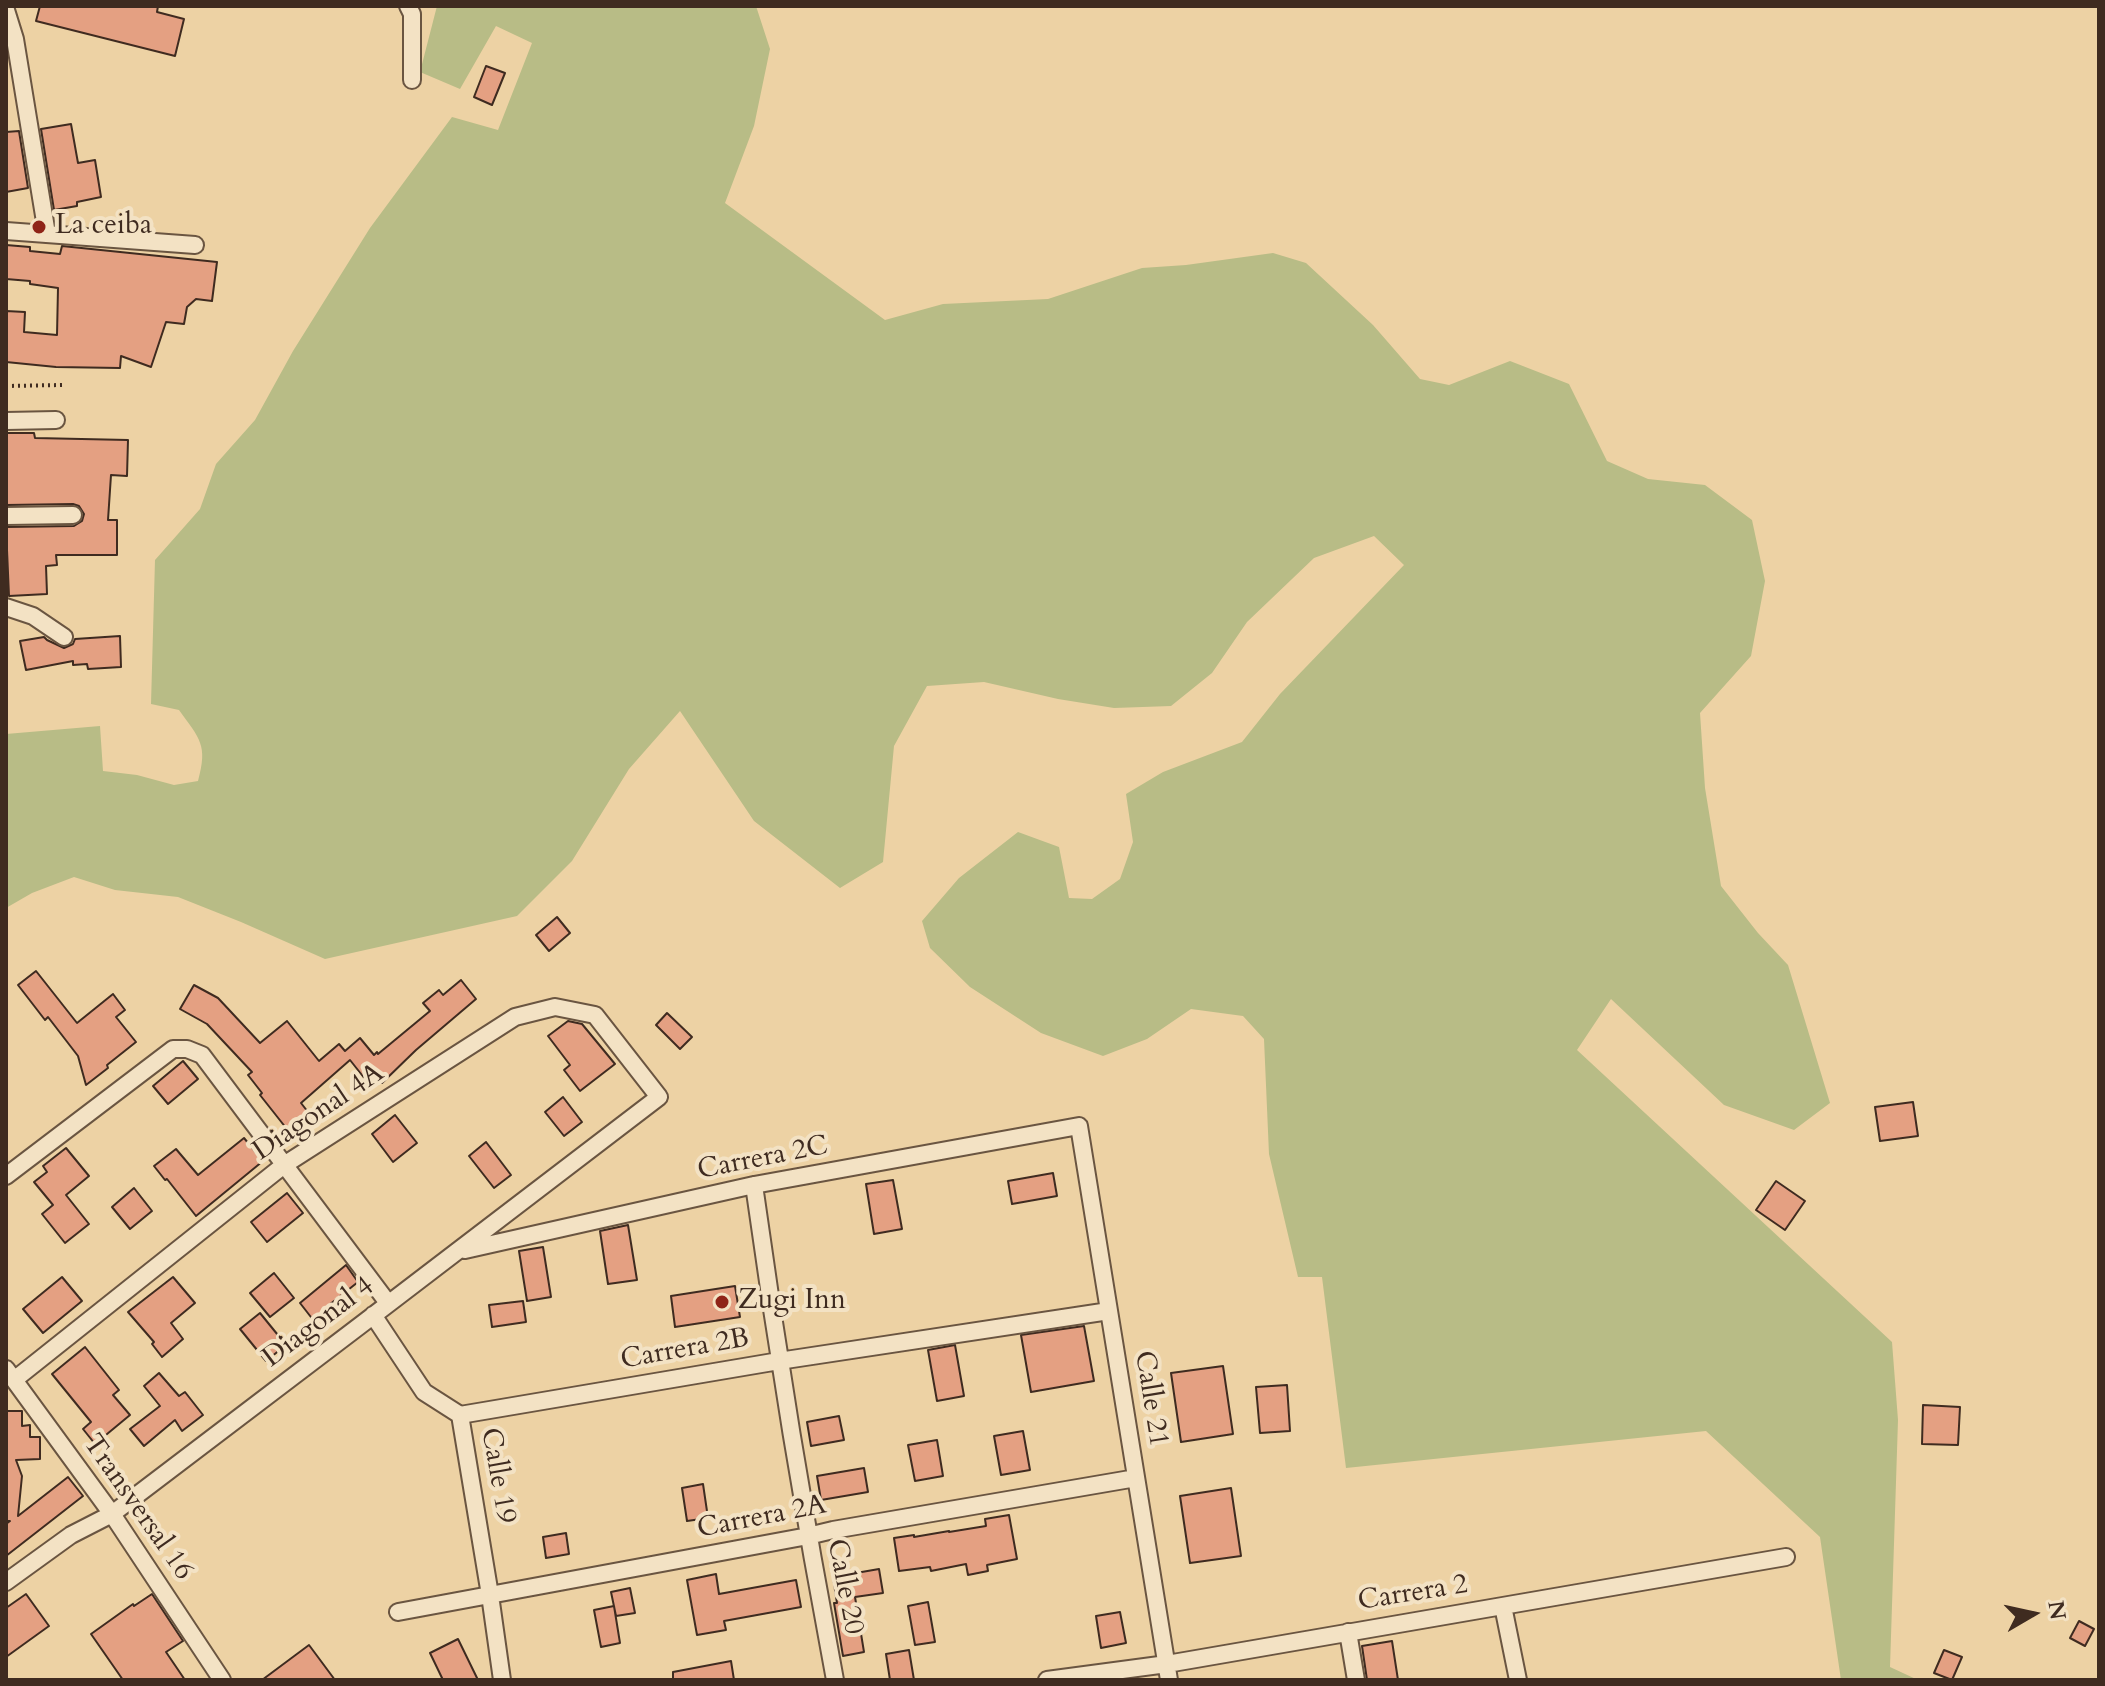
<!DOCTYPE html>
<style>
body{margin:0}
#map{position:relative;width:2105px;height:1686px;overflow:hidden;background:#edd2a4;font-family:Cardo,serif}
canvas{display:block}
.frame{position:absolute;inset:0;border:8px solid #3f2b20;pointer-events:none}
.north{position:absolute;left:1993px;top:1574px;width:80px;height:80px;-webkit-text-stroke:6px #f3e2c4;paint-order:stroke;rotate:81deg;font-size:22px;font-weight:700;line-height:32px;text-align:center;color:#3f2b20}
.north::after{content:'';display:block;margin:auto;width:28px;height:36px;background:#3f2b20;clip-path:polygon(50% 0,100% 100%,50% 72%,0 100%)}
</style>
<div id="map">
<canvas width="2105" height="1686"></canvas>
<div class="frame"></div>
<div class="north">N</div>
</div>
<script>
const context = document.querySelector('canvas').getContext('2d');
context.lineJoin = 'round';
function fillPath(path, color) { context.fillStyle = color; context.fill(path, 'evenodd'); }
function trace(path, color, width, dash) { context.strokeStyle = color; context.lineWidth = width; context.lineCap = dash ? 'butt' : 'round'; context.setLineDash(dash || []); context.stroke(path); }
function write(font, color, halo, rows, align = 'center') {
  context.font = font + ' Cardo,serif'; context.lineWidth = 8; context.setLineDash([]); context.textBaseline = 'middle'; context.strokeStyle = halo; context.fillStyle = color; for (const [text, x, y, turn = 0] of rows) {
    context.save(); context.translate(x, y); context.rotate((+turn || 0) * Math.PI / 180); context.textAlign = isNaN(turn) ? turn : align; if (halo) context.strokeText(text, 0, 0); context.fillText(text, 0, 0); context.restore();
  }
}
fillPath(new Path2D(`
 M437,6H756L770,49L754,126L725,203L885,320L943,304L1048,299L1142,268L1186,265L1273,253L1306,263L1373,325L1420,379L1449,385L1510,361L1569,384L1607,461L1648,479L1705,485L1752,520L1765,581L1751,656L1700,713L1705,788L1721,886L1758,933L1788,965L1830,1103L1794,1130L1724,1105L1611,999L1577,1050L1892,1342L1898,1420L1890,1667L1918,1680H1841L1820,1537L1706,1431L1346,1468L1322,1277H1298L1269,1154L1264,1039L1243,1016L1191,1009L1147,1039L1103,1056L1041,1033L970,987L930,948L922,921L959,878L1018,832L1059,847L1069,898L1092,899L1120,879L1133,842L1126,794L1163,772L1242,742L1280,694L1404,565L1374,536L1314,558L1247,622L1212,673L1171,706L1114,708L1058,699L984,682L927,686L894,746L883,862L840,888L754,821L680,711L629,769L572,861L517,916L325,959L241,922L178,897L115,890L74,877L32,893L6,908V734L100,726L103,771L137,775L174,785L198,781C208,745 200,739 179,710L151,704L155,560L200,509L216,464L255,420L293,351L370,228L452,117L498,130L532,43L496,26L460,89L420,72Z`), '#b8bc86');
const building = new Path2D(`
 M40,6H158L157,12L184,19L175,56L36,21Z
 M486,66L505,73L492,105L474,97Z
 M71,124L78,163L95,160L101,197L77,202V206L54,210L41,129Z
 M19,131L28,188L6,192V132Z
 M6,245L30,247V251L60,254L62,246L217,262L212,301L196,299L187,307L184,324L166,322L151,367L121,356L120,368L56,367L6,362V311L25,312L24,332L57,335L58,288L30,284V281L6,279Z
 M6,433H34L35,438L128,440L127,476L111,475L108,520H117V555H56L57,565L46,566L47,594L9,596L6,527L74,526L82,521L84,514L79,506L73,504L6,505Z
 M120,636L121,667L88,669L87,664L73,665V661L26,670L20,641L44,637L47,640L64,648L73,644L75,639Z
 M557,917L570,933L549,951L536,935Z
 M36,971L77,1023L113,994L125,1010L116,1017L136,1042L107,1065L108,1068L86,1085L78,1056L48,1017L45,1020L18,985Z
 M461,980L476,999L416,1050L382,1083L377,1078L369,1084L350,1060L301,1103L315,1121L294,1138L260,1095L262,1093L248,1075L252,1072L207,1024L180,1009L194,985L218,998L260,1043L287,1021L319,1061L339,1044L345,1051L360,1038L374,1055L377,1052L378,1054L430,1011L423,1003L439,990L443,995Z
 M667,1013L692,1037L680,1049L656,1025Z
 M568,1021L582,1024L615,1064L580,1091L564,1070L570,1065L548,1036Z
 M183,1061L198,1079L168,1104L153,1086Z
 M563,1097L582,1122L564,1136L545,1112Z
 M1913,1102L1918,1136L1880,1141L1875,1107Z
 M395,1115L417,1143L393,1162L372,1134Z
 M244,1138L263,1161L196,1216L167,1179L165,1180L154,1166L176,1149L198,1175Z
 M486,1142L511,1175L494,1188L469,1156Z
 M66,1148L89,1176L66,1195L89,1224L65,1243L42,1214L53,1205L34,1182L47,1172L43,1166Z
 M1053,1173L1057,1196L1012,1204L1008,1181Z
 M893,1180L902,1229L874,1234L866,1184Z
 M1776,1181L1805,1201L1785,1230L1756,1210Z
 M134,1188L152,1211L130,1229L112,1207Z
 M287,1193L303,1213L267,1242L251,1222Z
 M628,1225L637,1280L608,1284L600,1231Z
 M543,1247L551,1297L527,1301L519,1251Z
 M346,1265L358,1282L329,1305L338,1317L321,1330L300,1303Z
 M274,1273L294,1298L270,1317L250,1293Z
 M62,1277L82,1301L43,1333L23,1309Z
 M173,1277L195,1303L171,1323L183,1339L162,1357L152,1344L154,1342L128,1312Z
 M735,1286L740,1317L675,1327L671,1296Z
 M523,1301L526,1322L492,1327L489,1305Z
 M260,1313L286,1345L266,1361L240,1329Z
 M1084,1326L1094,1381L1031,1392L1021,1335Z
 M955,1345L964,1396L937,1401L928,1350Z
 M85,1347L119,1390L113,1395L130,1415L95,1444L83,1429L91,1422L52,1374Z
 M1223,1366L1233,1434L1181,1442L1171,1373Z
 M159,1373L179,1396L185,1392L203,1415L182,1431L175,1420L144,1446L130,1429L160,1406L144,1386Z
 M1287,1385L1290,1431L1260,1433L1256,1387Z
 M1923,1405L1960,1407L1958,1445L1922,1444Z
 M6,1411H22V1426L30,1425V1437H40V1459L16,1460L22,1476L18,1516L68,1477L83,1496L6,1556V1524L10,1521H6Z
 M839,1416L844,1440L811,1446L807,1422Z
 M1023,1431L1030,1470L1001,1475L994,1436Z
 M937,1440L943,1476L915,1481L908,1445Z
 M864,1468L868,1492L821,1500L817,1476Z
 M703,1484L708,1518L687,1521L682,1488Z
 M1231,1488L1241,1556L1190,1563L1180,1496Z
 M1009,1515L1017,1559L987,1565L988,1571L968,1575L966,1564L931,1571L930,1567L899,1571L894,1538L914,1535V1537L949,1531V1532L986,1526L985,1519Z
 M566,1533L569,1554L546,1558L543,1537Z
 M879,1569L883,1593L855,1597L864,1652L843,1656L834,1603H837L833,1577Z
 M716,1574L719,1594L796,1580L801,1607L724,1621L726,1630L697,1635L687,1580Z
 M630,1588L635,1613L616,1616L611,1592Z
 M26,1594L49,1626L6,1657V1608Z
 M152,1594L183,1641L166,1652L185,1680H123L91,1634L133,1604L134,1606Z
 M928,1602L935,1642L915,1645L908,1606Z
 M614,1606L620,1643L601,1647L594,1610Z
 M1120,1612L1126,1643L1101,1648L1096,1616Z
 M2079,1621L2094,1629L2085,1646L2070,1638Z
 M458,1639L478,1680H443L430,1653Z
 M1392,1641L1398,1680H1367L1362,1646Z
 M309,1645L335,1680H262Z
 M909,1650L914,1680H890L886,1654Z
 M1944,1650L1962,1657L1952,1680L1934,1673Z
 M731,1661L734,1680H673V1672Z`);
fillPath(building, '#e4a082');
trace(building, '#3f2b20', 2);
const street = new Path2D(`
 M408,6L412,14V80
 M6,10L15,39L47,234
 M6,231L195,245
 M6,421L56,420
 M6,516L73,515
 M6,607L33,616L64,637
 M6,1176L173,1049H187L202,1055L388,1303
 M754,1185C777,1351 804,1516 835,1680
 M465,1250L754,1185L1079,1126L1169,1680
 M373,1315L424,1392L460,1415L490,1595L502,1680
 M6,1369L112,1514L222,1680
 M460,1415L779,1361L1109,1311
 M6,1582L71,1535L112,1514C294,1375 478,1237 659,1097L595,1015L555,1007L515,1017L284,1165L14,1380
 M1503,1606L1518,1680
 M398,1612L808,1536L833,1530L1136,1478
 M1348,1632L1356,1680
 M1047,1680L1167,1664L1786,1557`);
trace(street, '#6a5541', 20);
trace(new Path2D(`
 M6,386L62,385`), '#3f2b20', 4, [2, 4]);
trace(street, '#f3e2c4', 16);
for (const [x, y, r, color] of [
 [39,227,8,"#8f2418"],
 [722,1302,8,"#8f2418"]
]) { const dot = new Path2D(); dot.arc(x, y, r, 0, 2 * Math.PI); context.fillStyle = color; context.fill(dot); trace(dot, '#f3e2c4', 3); }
write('28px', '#3f2b20', '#f3e2c4', [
 ["La ceiba",55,227],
 ["Zugi Inn",738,1302]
], 'left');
write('28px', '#3f2b20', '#f3e2c4', [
 ["Diagonal 4A",319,1113,-34],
 ["Carrera 2C",763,1159,-11],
 ["Diagonal 4",319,1323,-37],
 ["Carrera 2B",685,1350,-10],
 ["Calle 21",1150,1399,81],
 ["Calle 19",497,1476,80],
 ["Transversal 16",137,1508,55],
 ["Carrera 2A",762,1518,-11],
 ["Calle 20",844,1587,79],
 ["Carrera 2",1413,1594,-9]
]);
</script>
